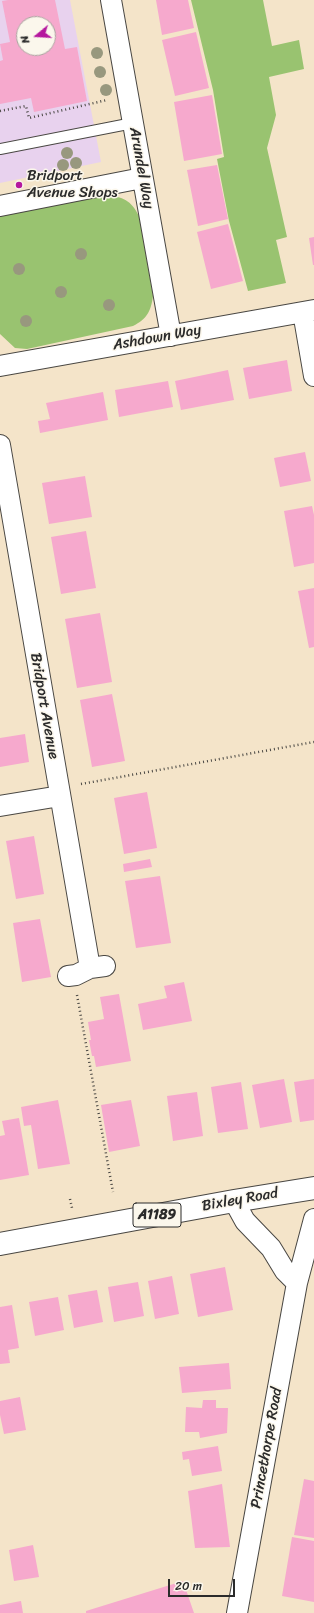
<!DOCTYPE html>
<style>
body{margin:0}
#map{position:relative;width:314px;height:1613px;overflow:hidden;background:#f4e4c9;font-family:Sriracha,sans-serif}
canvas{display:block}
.north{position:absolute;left:16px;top:16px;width:40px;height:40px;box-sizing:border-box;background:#fbf7ec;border:1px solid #a8a59f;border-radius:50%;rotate:252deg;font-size:11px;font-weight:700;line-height:16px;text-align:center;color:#2b2b2b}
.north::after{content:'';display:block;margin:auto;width:14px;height:18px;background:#b5179e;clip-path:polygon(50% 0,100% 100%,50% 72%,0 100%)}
.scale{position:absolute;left:168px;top:1579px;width:67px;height:18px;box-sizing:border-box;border:2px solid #2b2b2b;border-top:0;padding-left:5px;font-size:12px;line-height:14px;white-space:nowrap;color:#2b2b2b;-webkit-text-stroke:3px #fbf7ec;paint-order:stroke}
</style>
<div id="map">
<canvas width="314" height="1613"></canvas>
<div class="north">N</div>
<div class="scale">20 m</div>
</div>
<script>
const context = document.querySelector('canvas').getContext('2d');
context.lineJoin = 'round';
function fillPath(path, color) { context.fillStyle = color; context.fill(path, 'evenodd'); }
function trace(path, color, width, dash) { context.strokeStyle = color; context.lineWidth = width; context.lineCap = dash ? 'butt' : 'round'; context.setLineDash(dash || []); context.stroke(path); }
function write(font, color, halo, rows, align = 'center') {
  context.font = font + ' Sriracha,sans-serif'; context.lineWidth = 3; context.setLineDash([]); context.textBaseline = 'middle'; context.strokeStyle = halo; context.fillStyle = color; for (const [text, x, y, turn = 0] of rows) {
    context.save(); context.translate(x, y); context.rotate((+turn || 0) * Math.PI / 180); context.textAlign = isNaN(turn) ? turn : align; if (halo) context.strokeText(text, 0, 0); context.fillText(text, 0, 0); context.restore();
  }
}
fillPath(new Path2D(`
 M0,0H70L101,162L0,183ZM24,24H48V48H24Z`), '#e8d2ee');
fillPath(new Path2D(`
 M191,0H263L272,46L299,40L304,69L269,77L276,115L267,148L287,237L276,240L286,283L248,291L229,221L217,159L224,157L213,90Z
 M106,195C123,197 131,200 139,216L153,296C151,311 147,319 133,326L27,349L15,348L0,334V214Z`), '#99c370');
fillPath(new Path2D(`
 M8,0H55L65,49L77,47L87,101L34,112L31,98L0,104V61L3,60L0,44L10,42L2,1ZM24,24H48V48H24Z
 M156,0H188L194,28L162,35Z
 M196,32L209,88L175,96L162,40Z
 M212,95L222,154L184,161L174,102Z
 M217,165L228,219L198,226L187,170Z
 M228,224L243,281L211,289L197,232Z
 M314,237V265H313L309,238Z
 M287,360L292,391L249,399L243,368Z
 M228,370L234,400L181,410L175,381Z
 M168,381L173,407L119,417L115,390Z
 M103,392L108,420L40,433L38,421L50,419L46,403Z
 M305,452L311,481L280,487L274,458Z
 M85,476L92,517L49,524L42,483Z
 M312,506L314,515V563L294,567L284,511Z
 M86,531L96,588L61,594L51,537Z
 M314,588V647L309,648L298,591Z
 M100,613L112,682L77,688L65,619Z
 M112,694L125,761L92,767L80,700Z
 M25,734L29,762L0,767V738Z
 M147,792L157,848L124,854L114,798Z
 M34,836L44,894L16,899L6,841Z
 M150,859L152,867L124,872L123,864Z
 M160,876L171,943L136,948L125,881Z
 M40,919L51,977L22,982L13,923Z
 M184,982L192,1021L143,1030L138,1004L167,998L164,986Z
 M119,994L131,1061L96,1067L94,1056H92L89,1040H91L88,1022L104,1019L100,997Z
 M284,1079L292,1122L260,1128L252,1085Z
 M314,1079V1120L300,1122L294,1082Z
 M241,1082L248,1129L218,1133L211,1087Z
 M197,1092L203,1136L173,1141L167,1096Z
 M58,1100L70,1164L38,1169L31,1125L24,1126L21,1107Z
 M131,1100L140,1146L109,1152L101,1105Z
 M19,1118L29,1175L0,1180V1136L5,1135L2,1121Z
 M225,1267L233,1310L198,1317L190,1274Z
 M172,1276L179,1314L155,1319L148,1281Z
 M138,1282L144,1316L114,1322L108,1287Z
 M97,1290L103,1322L74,1328L68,1295Z
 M58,1297L64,1330L35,1336L29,1302Z
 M12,1305L19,1348L8,1350L10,1363L0,1364V1307Z
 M229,1363L231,1389L182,1393L179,1367Z
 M20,1397L26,1430L4,1434L0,1415V1401Z
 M203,1400H216V1408H228L227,1433L200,1438L199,1432H185L186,1407L202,1408Z
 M218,1446L222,1471L192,1476L189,1459L183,1460L182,1452Z
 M304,1479L314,1481V1538L294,1535Z
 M222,1484L230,1547L195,1548L188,1491Z
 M292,1537L314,1541V1602L282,1596Z
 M33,1545L39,1577L14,1581L9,1550Z
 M183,1581L194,1613H86V1611Z
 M21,1601L23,1613H0V1605Z`), '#f6a9cd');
const lane = new Path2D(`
 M0,149L133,123`);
const street = new Path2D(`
 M111,0L171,336
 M0,206L142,178
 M303,312L314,376
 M0,366L314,310
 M0,445L90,968
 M0,806L60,796
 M68,976L76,975L90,968L105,966
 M234,1201L245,1221L271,1248L285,1271L297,1283
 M237,1613L297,1283L314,1219`);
const primary = new Path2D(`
 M0,1244L234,1201L314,1188`);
trace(lane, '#494743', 12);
trace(street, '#494743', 22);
trace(primary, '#494743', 24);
trace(new Path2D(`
 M0,111L26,106L29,118L107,100
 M81,784L314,742
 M77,995L113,1192
 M70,1199L72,1208`), '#494743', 2.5, [1, 3]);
trace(lane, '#fff', 10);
trace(street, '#fff', 20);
trace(primary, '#fff', 22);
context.fillStyle = '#98987e';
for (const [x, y] of [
 [97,53],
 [100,72],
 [106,90],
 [67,153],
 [76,163],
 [63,165],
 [81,254],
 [19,269],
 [61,292],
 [109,305],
 [26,321]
]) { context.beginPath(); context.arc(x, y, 6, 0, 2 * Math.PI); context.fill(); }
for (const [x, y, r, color] of [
 [19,185,4,"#b5179e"]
]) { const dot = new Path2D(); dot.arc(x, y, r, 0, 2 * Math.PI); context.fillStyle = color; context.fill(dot); trace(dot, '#fbf7ec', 1.5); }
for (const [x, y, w] of [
 [157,1215,48]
]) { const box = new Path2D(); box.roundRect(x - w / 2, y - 12, w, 24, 3); context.fillStyle = '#fbf7ec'; context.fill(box); trace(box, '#2b2b2b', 1); }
write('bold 14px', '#2b2b2b', null, [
 ["A1189",157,1215]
]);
write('15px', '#2b2b2b', '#fbf7ec', [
 ["Arundel Way",141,168,80],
 ["Ashdown Way",157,338,-10],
 ["Bridport Avenue",44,706,80],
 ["Bixley Road",240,1200,-10],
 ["Princethorpe Road",267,1448,-80]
]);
write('15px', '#2b2b2b', '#fbf7ec', [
 ["Bridport",27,176],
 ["Avenue Shops",27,193]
], 'left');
</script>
